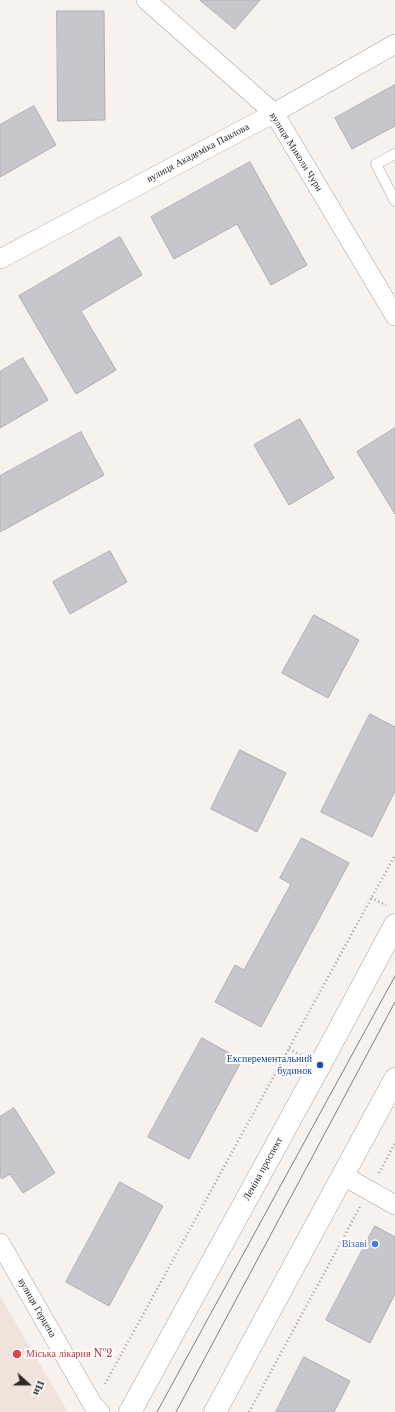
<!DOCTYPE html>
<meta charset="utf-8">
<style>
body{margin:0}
#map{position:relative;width:395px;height:1412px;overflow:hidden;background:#f8f2ee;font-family:"Libre Baskerville",serif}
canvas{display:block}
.north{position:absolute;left:8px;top:1364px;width:40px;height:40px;-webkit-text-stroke:3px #fff;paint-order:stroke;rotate:111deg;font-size:11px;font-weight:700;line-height:16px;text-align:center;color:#2c2a28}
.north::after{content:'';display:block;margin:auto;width:14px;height:18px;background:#2c2a28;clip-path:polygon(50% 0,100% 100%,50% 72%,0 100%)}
</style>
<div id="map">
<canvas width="395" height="1412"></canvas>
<div class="north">Пн</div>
</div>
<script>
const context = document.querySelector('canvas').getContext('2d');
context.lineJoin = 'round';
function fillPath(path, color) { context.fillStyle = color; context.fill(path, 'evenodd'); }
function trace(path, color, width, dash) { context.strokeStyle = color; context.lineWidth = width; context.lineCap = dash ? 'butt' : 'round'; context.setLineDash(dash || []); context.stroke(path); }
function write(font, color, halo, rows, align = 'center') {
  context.font = font + ' "Libre Baskerville",serif'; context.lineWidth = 4; context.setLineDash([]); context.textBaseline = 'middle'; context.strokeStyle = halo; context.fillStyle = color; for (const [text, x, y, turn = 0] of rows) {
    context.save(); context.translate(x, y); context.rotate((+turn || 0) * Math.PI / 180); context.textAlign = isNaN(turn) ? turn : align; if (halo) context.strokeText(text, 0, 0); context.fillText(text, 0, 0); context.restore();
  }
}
fillPath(new Path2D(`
 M0,1296L68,1412H0Z`), '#f0e3db');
const building = new Path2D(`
 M200,0H260L235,29Z
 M57,11H104L105,120L58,121Z
 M395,85V126L352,149L335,118Z
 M34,106L56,145L0,177V125Z
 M250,162L307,265L271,285L237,224L174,259L151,217Z
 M120,237L142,275L81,311L116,370L76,394L19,296Z
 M23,358L48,400L0,428V372Z
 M300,419L334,478L289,505L254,445Z
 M395,428V514L357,452Z
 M81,432L104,475L0,532V476Z
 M110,551L127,582L70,614L53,582Z
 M314,615L359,640L328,698L282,673Z
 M370,714L395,727V791L372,837L321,812Z
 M240,750L286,773L257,832L211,809Z
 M302,838L349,863L261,1027L215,1002L235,965L244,970L291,884L280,878Z
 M202,1038L242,1060L189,1159L148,1137Z
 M14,1108L55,1173L23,1193L10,1174L2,1179L0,1176V1117Z
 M120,1182L163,1206L109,1306L66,1282Z
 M375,1226L395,1237V1294L370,1343L326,1320Z
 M304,1357L350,1381L334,1412H276Z`);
fillPath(building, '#c6c6cc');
trace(building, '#adadb2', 1);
const service = new Path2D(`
 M395,154L376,164L395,201`);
const minor = new Path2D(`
 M146,0L274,113L395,316
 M0,259L274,113L395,44
 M342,1175L395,1205
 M0,1243L93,1405L100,1412`);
const secondary = new Path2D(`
 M130,1412L320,1065L395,925
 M215,1412L395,1079`);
trace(service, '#a6a19e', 11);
trace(minor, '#a6a19e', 20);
trace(secondary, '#a6a19e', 23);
trace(new Path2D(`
 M371,898L386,905
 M289,1049L302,1056
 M379,1173L395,1143
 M105,1384L395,855
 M249,1412L360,1207`), '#a19d99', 2.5, [1, 3]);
trace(service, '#fff', 10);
trace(minor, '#fff', 19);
trace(secondary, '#fff', 22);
trace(new Path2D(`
 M157,1412L395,976
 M176,1412L395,1002`), '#827e7c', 1);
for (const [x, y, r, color] of [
 [320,1065,4,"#1a4fb4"],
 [375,1244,4,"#3f7fe0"],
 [17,1354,5,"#e0444e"]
]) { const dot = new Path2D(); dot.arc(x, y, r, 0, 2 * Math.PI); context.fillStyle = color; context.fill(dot); trace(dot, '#fff', 1.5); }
write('10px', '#2c2a28', '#fff', [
 ["вулиця Миколи Чури",296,152,58],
 ["вулиця Академіка Павлова",198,153,-28],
 ["Леніна проспект",263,1169,-61],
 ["вулиця Герцена",37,1308,60]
]);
write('10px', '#164399', '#fff', [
 ["Експерементальний",312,1059],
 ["будинок",312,1071]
], 'right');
write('10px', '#366cbe', '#fff', [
 ["Візаві",367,1244]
], 'right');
write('10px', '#be3a42', '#fff', [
 ["Міська лікарня №2",26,1354]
], 'left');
</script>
